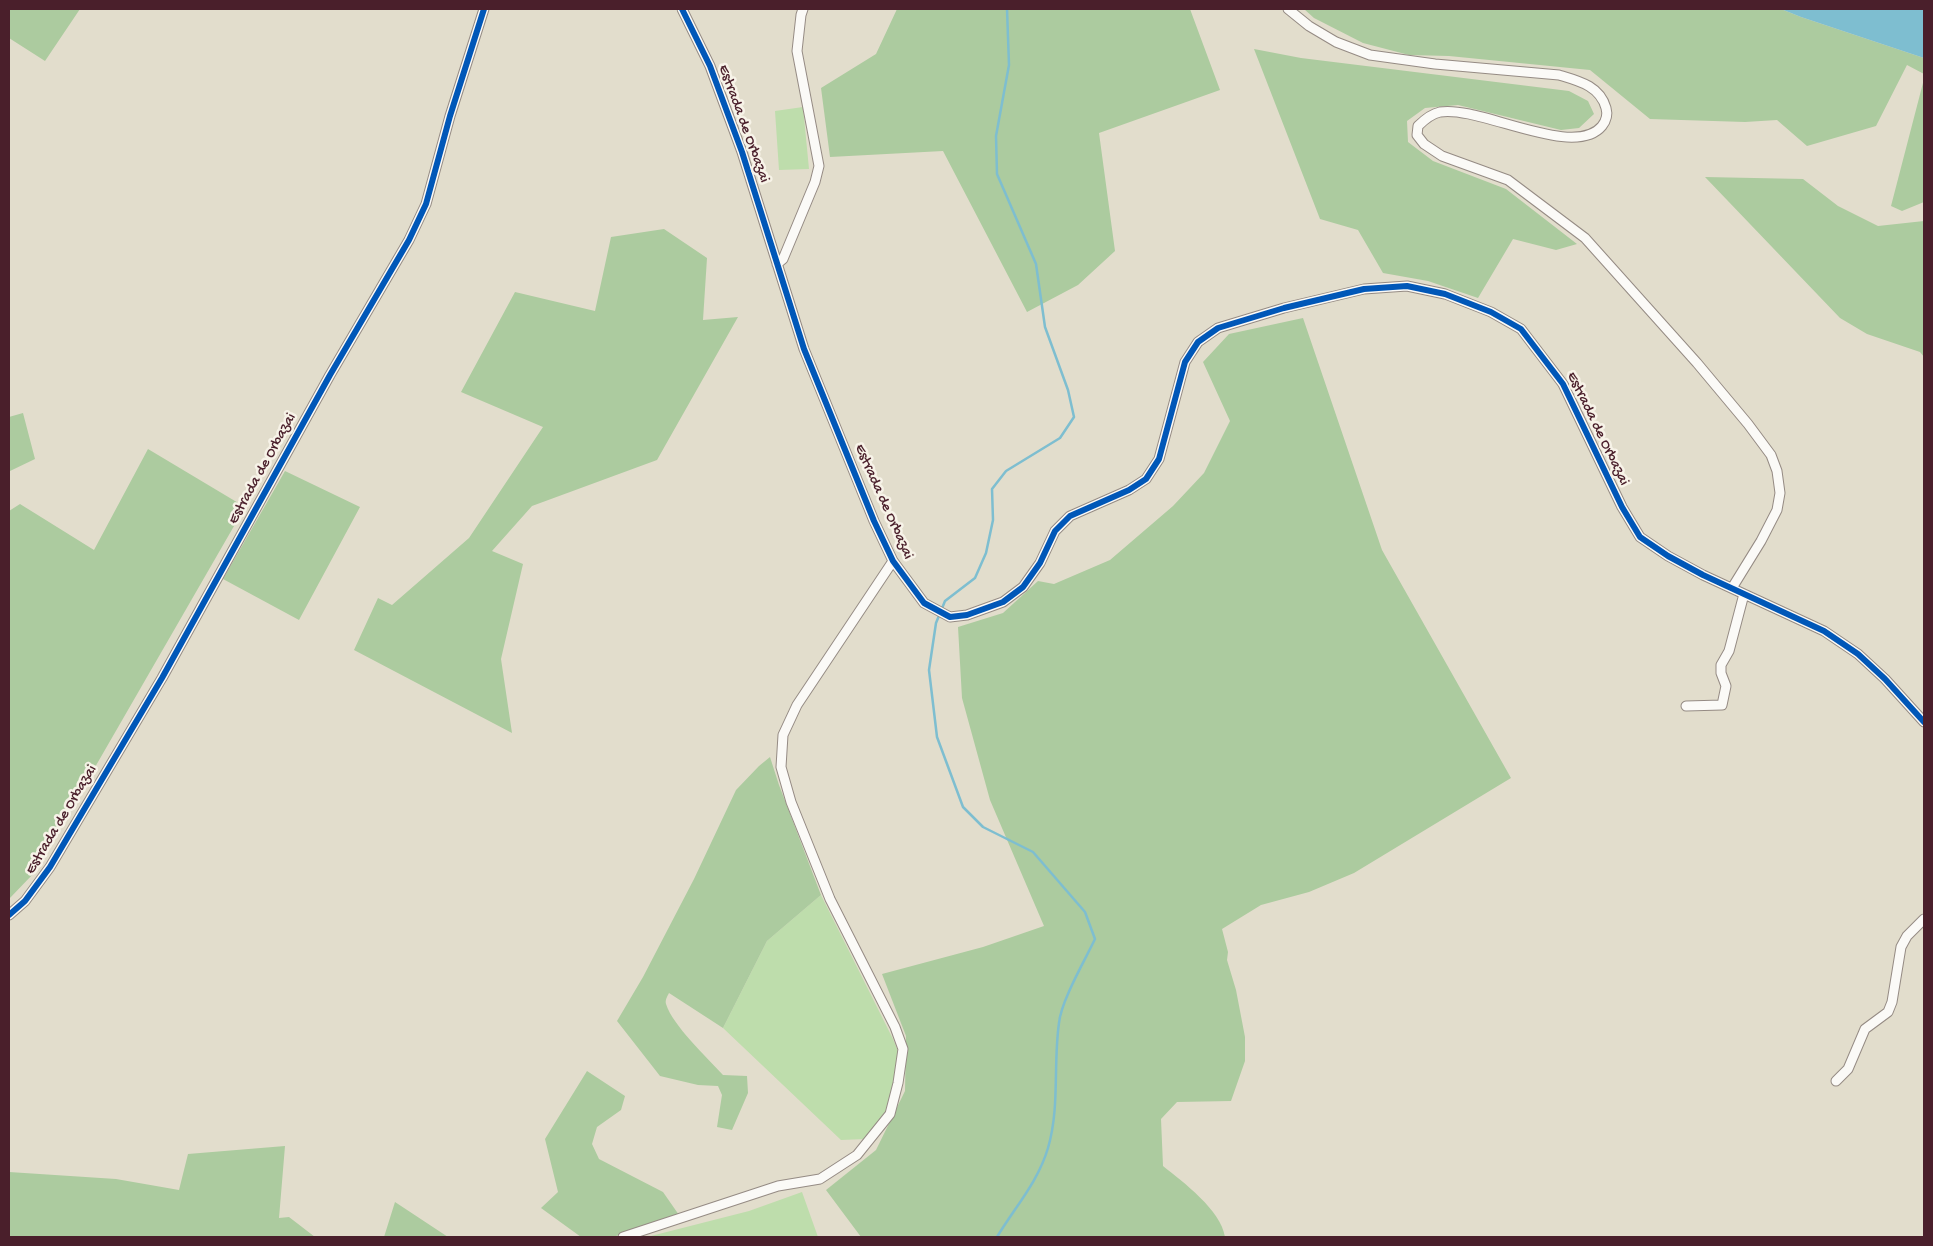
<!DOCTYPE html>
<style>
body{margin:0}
#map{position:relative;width:1933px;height:1246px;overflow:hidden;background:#e2ddcc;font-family:"Gochi Hand",sans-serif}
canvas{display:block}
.frame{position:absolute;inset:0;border:10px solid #4a1f2b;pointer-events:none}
</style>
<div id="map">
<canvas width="1933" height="1246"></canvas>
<div class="frame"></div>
</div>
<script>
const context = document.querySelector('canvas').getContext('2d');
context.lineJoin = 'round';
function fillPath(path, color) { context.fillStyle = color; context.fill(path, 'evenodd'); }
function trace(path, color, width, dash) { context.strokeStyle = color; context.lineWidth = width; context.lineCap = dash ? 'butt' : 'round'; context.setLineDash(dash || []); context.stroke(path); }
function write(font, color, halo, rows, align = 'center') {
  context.font = font + ' "Gochi Hand",sans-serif'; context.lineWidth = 5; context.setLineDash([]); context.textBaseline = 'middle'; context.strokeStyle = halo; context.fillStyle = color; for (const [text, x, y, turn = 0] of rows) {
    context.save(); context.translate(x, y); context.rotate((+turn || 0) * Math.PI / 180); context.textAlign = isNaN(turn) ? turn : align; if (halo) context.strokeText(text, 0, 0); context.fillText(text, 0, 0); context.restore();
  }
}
fillPath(new Path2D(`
 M803,107L809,169L779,170L775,111Z
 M821,895L893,1039L900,1056L890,1108L866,1139L841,1140L723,1028L767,941Z
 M802,1192L818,1237H647L749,1211Z`), '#beddac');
fillPath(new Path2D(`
 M9,9H80L45,61L9,38Z
 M897,9H1190L1220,90L1099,133L1115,251L1078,285L1027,312L943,151L830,157L821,88L876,54Z
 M1304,9H1781L1801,17L1924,58V74L1907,65L1876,126L1807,146L1777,120L1745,122L1650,119L1590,70L1449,56L1409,55L1363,43L1314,18Z
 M1254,49L1301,58L1569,91L1588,101L1594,114L1579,128L1561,130L1458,105L1425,108L1407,121L1408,142L1433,161L1506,189L1577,244L1556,250L1513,239L1478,298L1428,281L1383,273L1358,230L1320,219Z
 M1924,79V202L1902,211L1891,206Z
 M1705,177L1803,179L1838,206L1878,226L1924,221V357L1920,352L1867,334L1840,318Z
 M664,229L707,258L703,320L738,317L657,460L532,506L492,551L523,564L501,659L512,733L354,650L378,598L392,605L469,538L543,427L461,392L515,292L595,311L611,237Z
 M1303,318L1382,550L1511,778L1354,873L1309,892L1261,905L1222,929L1228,952L1227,960L1236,990L1245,1037V1061L1231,1101L1177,1102L1161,1119L1163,1166C1183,1182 1221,1210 1225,1237H861L826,1190L876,1150L905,1091L906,1036L882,974L983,947L1044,926L990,800L962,698L958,627L1003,613L1038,581L1054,584L1110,560L1173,506L1204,473L1230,421L1203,362L1229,334Z
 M23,413L35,459L10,471L9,417Z
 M148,449L245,507L34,873L9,899V511L20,504L94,550Z
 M285,471L360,507L299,620L223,579Z
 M770,757L779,785L821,895L767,941L723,1028L669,993C667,997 665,1000 666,1004C673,1026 707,1057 723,1075L747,1076L748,1093L732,1130L717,1127L722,1095L718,1086L698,1085L660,1076L617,1021L643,977L694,879L736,790L759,766Z
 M587,1071L625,1096L621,1110L597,1127L592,1144L599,1159L663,1192L679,1215L613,1237H581L541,1208L558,1192L545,1139Z
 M285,1146L279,1218L289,1217L315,1237H9V1172L116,1179L179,1190L188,1154Z
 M395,1202L448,1237H384Z`), '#accb9f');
fillPath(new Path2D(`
 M1781,9H1924V58L1801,17Z`), '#7ebed0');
trace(new Path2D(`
 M997,1237C1015,1207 1038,1182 1048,1148C1060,1107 1053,1065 1059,1023C1061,1001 1085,960 1095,939L1085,912L1033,852L983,827L963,807L937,737L929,670L936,623L945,601L975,578L986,553L993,520L992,489L1006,471L1060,438L1074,417L1068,390L1045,327L1036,264L997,174L996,136L1009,65L1007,9`), '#7ebed0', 2.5);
const minor = new Path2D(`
 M682,9L710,66L742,152L804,349L874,521L893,561L924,603L950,617L967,615L1003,602L1023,587L1040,563L1055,531L1070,516L1129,490L1146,479L1159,459L1185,362L1198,342L1218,328L1284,308L1364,289L1407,286L1445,294L1491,312L1521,329L1563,384L1622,507L1640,537L1668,556L1703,575L1824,631L1858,654L1885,679L1924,722
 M1288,9L1309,26L1336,42L1370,55L1435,64L1559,75C1579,81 1600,86 1606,108C1608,115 1606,121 1602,126C1574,160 1479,105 1440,112C1431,114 1424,120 1418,126L1417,135L1424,144L1442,156L1508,180L1585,238L1697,363L1748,424L1771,455L1777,471L1780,493L1777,510L1761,541L1732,588
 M777,264L783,259L815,182L819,166L797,51L801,15L803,9
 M1686,706L1722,705L1726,686L1721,673V665L1729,651L1744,594
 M9,915L25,901L50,867L162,678L330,375L409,240L426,204L450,116L484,9
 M1836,1081L1848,1069L1865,1029L1888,1012L1892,1002L1901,947L1907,936L1924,919
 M623,1237L778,1186L820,1179L857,1155L890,1114L898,1083L903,1049L895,1027L830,899L791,802L781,767L783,735L797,705L893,561`);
trace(minor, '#958b84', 11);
trace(minor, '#fbfaf7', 9);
trace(new Path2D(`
 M682,9L710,66L742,152L804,349L874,521L893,561L924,603L950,617L967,615L1003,602L1023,587L1040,563L1055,531L1070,516L1129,490L1146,479L1159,459L1185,362L1198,342L1218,328L1284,308L1364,289L1407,286L1445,294L1491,312L1521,329L1563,384L1622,507L1640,537L1668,556L1703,575L1824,631L1858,654L1885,679L1924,722
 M9,915L25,901L50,867L162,678L330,375L409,240L426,204L450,116L484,9`), '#0057b8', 6);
write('15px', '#4a1f2b', '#f7f3e8', [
 ["Estrada de Orbazai",743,124,70],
 ["Estrada de Orbazai",1597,429,64],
 ["Estrada de Orbazai",263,469,-61],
 ["Estrada de Orbazai",883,502,66],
 ["Estrada de Orbazai",62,820,-59]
]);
</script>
